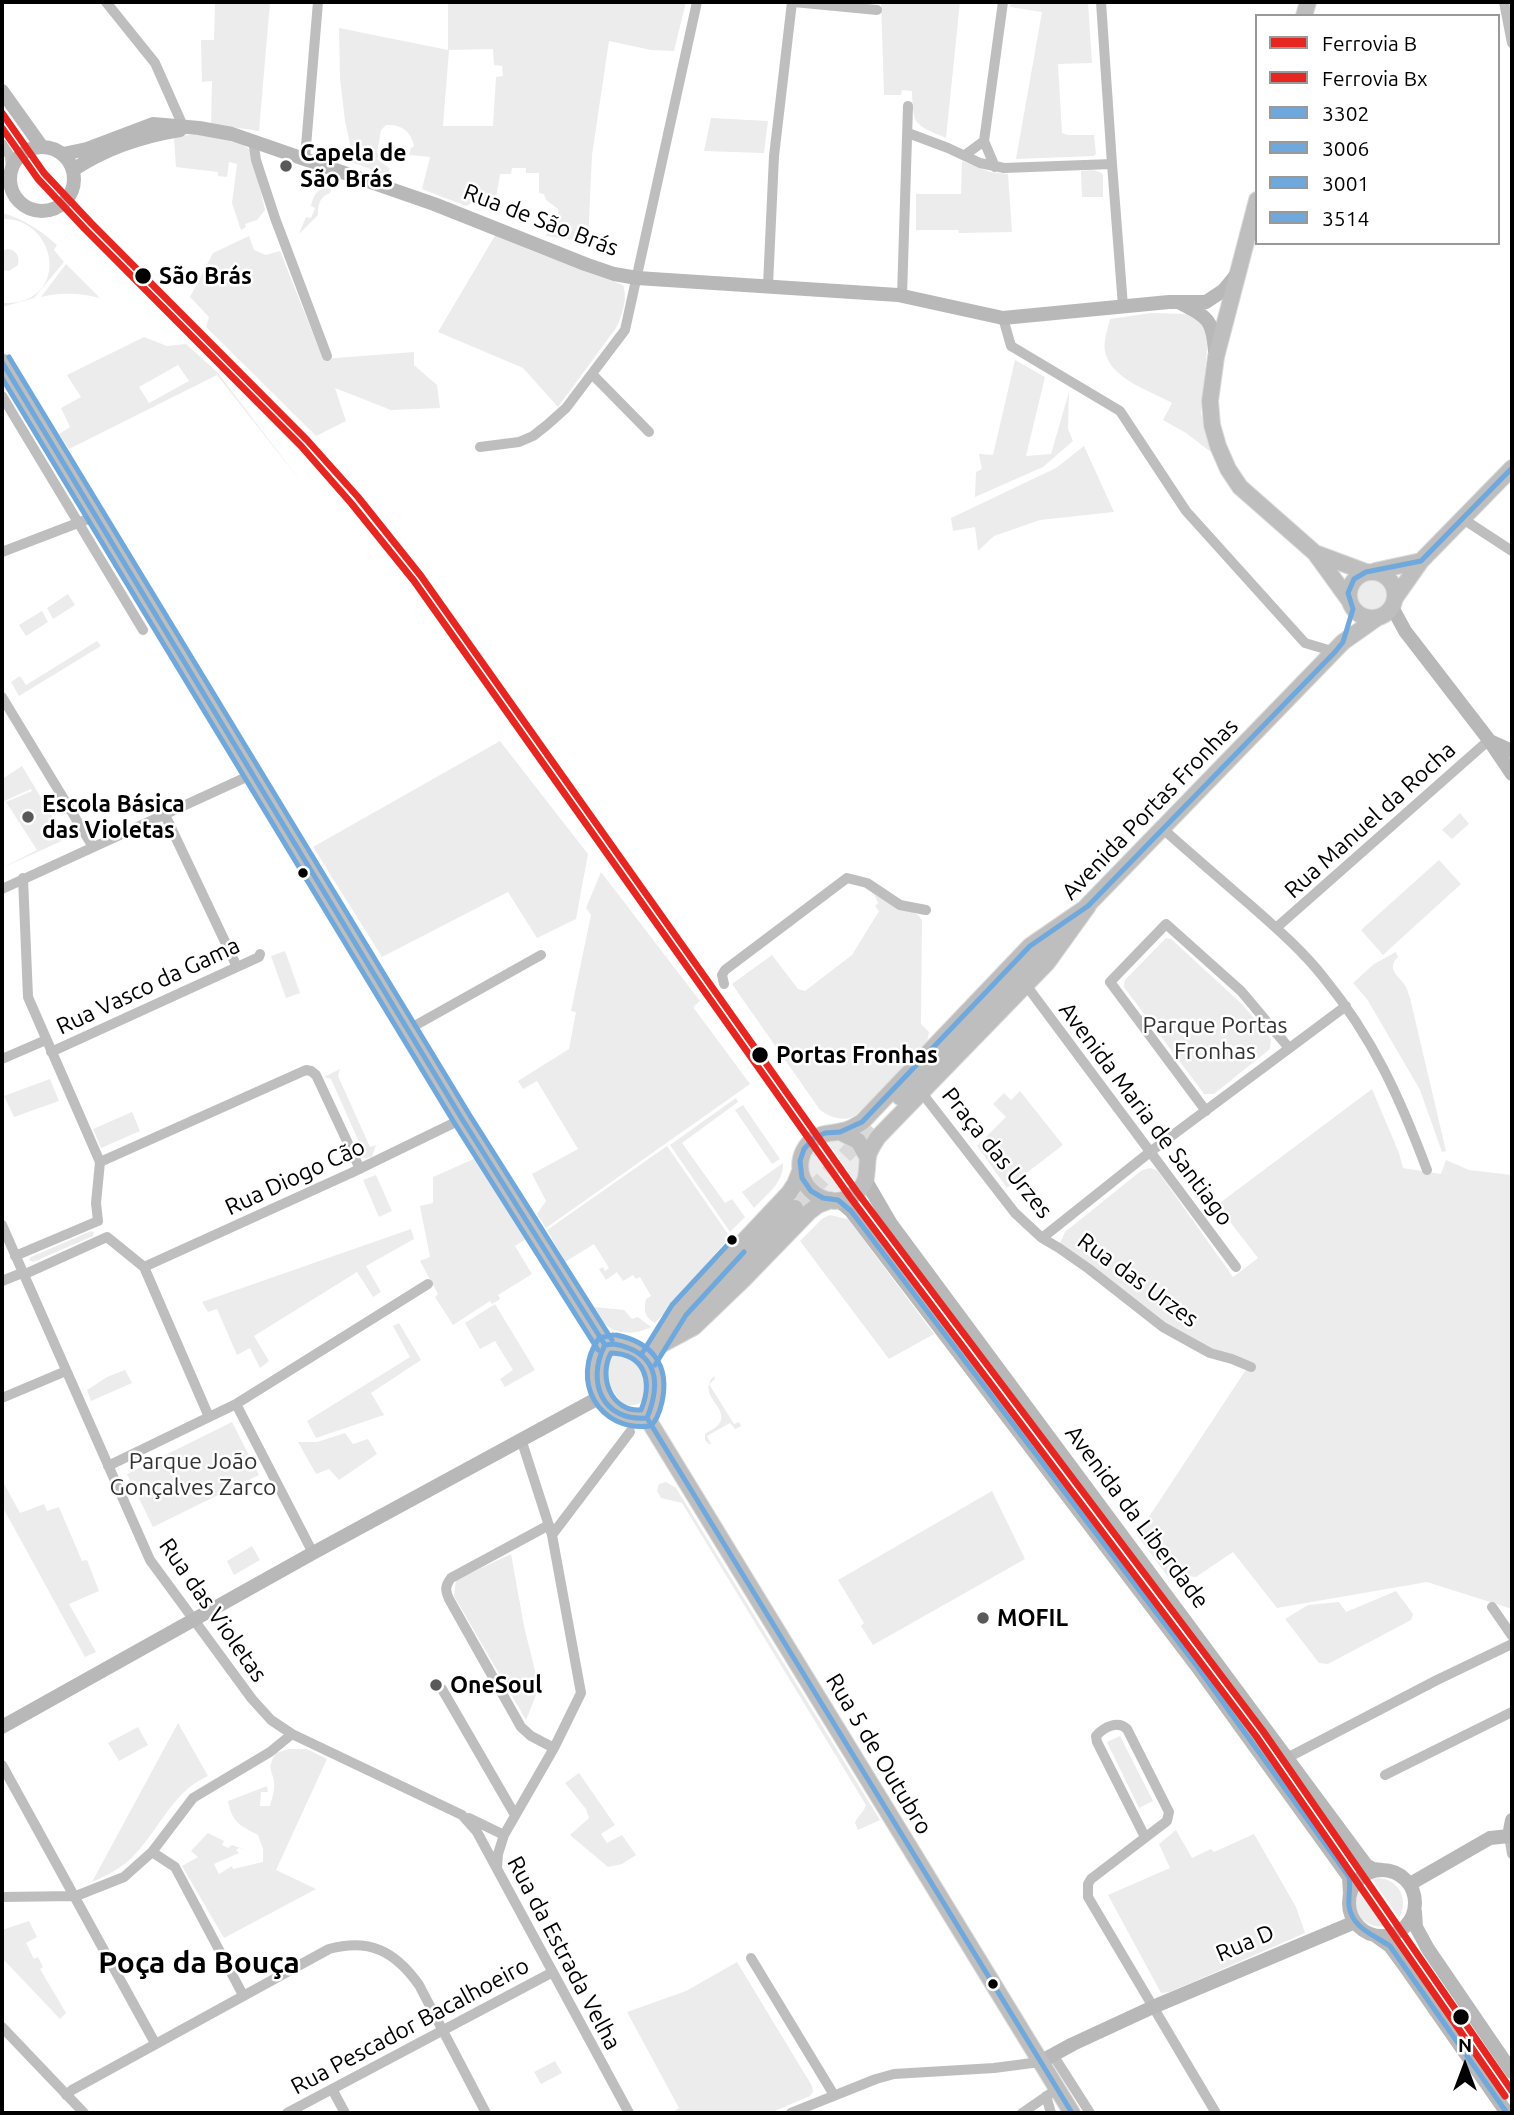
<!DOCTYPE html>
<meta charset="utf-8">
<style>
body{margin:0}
#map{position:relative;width:1514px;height:2115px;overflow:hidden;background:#fff;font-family:Ubuntu,sans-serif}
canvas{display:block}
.frame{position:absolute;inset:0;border:4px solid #000;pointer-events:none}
.legend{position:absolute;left:1255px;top:14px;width:245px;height:231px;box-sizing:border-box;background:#fff;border:2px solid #999;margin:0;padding:9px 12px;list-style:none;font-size:21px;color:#000}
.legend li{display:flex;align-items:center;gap:14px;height:35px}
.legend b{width:35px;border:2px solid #999}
.north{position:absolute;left:1430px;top:2031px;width:70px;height:70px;-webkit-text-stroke:5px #fff;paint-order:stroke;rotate:0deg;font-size:19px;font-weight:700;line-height:28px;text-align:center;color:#000}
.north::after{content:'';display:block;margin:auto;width:24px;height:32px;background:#000;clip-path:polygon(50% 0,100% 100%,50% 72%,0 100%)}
</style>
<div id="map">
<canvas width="1514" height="2115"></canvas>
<div class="frame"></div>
<ul class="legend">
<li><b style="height:9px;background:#e62621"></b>Ferrovia B</li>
<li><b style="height:9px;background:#e62621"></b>Ferrovia Bx</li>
<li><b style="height:9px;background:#6fa8dc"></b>3302</li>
<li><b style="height:9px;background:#6fa8dc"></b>3006</li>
<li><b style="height:9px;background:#6fa8dc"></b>3001</li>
<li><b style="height:9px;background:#6fa8dc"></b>3514</li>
</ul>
<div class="north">N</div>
</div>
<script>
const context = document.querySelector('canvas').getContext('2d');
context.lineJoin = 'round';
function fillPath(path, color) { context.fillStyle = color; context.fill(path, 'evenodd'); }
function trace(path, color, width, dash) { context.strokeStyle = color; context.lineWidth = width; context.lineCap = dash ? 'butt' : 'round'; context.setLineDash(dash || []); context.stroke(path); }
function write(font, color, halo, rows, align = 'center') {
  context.font = font + ' Ubuntu,sans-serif'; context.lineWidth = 5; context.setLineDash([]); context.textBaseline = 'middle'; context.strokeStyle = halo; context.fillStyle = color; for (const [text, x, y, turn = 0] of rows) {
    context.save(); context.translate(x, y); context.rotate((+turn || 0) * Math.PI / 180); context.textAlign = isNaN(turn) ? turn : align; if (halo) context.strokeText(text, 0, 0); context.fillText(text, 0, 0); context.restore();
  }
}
fillPath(new Path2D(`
 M215,2H270L259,131L211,124L212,81L202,82L201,40H214Z
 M448,2H686L674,51L651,50L609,41L592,155L588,242L546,236L551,222L557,225L558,209L546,200L544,194L539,193V173H526V168H512L511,174H500L495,204L488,202L485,207L474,202L466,206L422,189L430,157L409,155L411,148L414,146C411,131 401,124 386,125L381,130L377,153L379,154L377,159L389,168L390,176L354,163L345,121L340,78L339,28L448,50ZM493,49L494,65L502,66L503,76L496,77L493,126H443L449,50Z
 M881,2H960L946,138C914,124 913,126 912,91L902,90L901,95H884Z
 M1011,2H1088L1092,63L1058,64L1062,133L1068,135H1094L1096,154L1094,156L1016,159L1042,12L1010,7Z
 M711,118L768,121L764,153L704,151Z
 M205,134C221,136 241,140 252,152L265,210L257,220L245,224L246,227L241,230L232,203L237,164L229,162L227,177L218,176V172L176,167L174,138L176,136Z
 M962,161L990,172L1008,174L1012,232L959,233L958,230H916V194H961Z
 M1081,171C1089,171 1097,168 1103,175V197H1082Z
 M327,187H332L330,193C319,197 318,205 318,215L299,234L306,217L311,218L315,208L311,206C313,196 317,189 327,187Z
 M2,213C23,218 41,231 57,245L54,250L64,262L34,298L2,307V303C7,303 13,303 18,302C70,291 53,217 2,219Z
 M496,234L530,250L623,285C628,297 622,317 616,328L558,407L523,368L438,332Z
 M249,236L254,250L266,255L280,251L323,359L414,352V365L437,385L440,408L391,410L335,388L346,421L316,436L206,327L209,317L190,297L213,253Z
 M8,249C16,250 20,256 18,265L9,271L2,270V251Z
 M66,264L100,298C80,293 61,292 41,297Z
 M1151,313L1189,314L1205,326L1208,339L1201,413L1212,453L1186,433L1163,420L1172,403C1149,390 1110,379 1105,351C1103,342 1108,328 1110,319Z
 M144,337L167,346L186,344L217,372L306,488L217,375L69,449L59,434L70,427L61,408L81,397L67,375ZM178,365L189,381L149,403L139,387Z
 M1015,360L1045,377L1026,456L1051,454L1069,392L1068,429L1073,441L1043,467L975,497L976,472L982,469L979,454L993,455Z
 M1084,446L1114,512L1040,520L994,536L978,551L975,527L953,531L951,518L1056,468Z
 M1354 595a18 18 0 1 1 36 0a18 18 0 1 1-36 0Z
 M68,594L75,605L53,619L47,608Z
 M42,611L48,622L26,636L19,625Z
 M97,641L101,646L19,696L11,682L20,676L26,685Z
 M500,741L588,854L576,919L537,938L508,892L382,957L313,847Z
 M22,766L66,839L2,868L37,850L6,802L32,791L31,789L2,802V779Z
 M1460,813L1469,824L1452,839L1442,830Z
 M1439,860L1461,884L1383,955L1361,930Z
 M601,872L700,1001L693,1007L750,1084L546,1228L537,1214L546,1201L532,1174L578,1149L537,1081L523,1089L518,1081L569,1049L576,1012L571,1011L591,915L586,908Z
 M871,887L918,915L922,920L921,1024L929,1032L927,1042L857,1114C845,1123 831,1118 820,1110L732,984L772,955L798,989L805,991L852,955L879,911L875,906L878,903Z
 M1166,938L1171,939L1242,1004L1271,1039L1270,1049L1214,1094H1204L1124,987L1125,980Z
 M285,951L300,993L286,998L271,956Z
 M1396,952L1398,957C1385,970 1400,976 1406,987C1408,990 1408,994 1410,998L1446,1151L1442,1152L1420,1090L1367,999L1353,983L1374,964Z
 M340,1069L338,1076L370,1147L376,1145L372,1157L365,1158L358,1154L363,1151L331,1079L324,1077Z
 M50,1079L59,1101L14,1117L4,1096Z
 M1372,1089L1399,1153L1403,1168L1441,1174L1446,1160L1469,1170L1512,1175V1609L1427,1582L1277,1608L1233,1552L1196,1577L1186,1576L1178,1569L1168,1577L1137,1535L1249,1365L1174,1333L1062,1248L1060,1243L1065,1232L1142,1170L1150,1168L1157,1170L1233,1277L1258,1258L1217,1205Z
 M1020,1091L1063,1145L1007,1188L977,1146L1006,1117L993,1104L1004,1093L1011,1100Z
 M736,1098L738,1102L682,1143L725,1203L732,1199L745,1217L730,1232L670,1145Z
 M743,1105L780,1159L772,1164L735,1110Z
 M132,1112L140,1131L101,1148L93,1129Z
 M841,1140C860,1146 866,1164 855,1181L827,1141Z
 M667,1146L730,1237C704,1265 682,1296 655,1323C644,1317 644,1310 646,1299L651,1296L640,1277L636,1279L633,1275L623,1281L617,1272L606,1280L599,1269L603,1267L605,1271L609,1268L594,1244L565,1262L547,1230Z
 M814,1150L841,1191C814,1195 798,1172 814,1150Z
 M476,1158L507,1204L526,1239L515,1246L532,1274L498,1295L500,1299L492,1304L490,1301L453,1325L435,1297L438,1294L420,1261L430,1257L420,1206L433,1203V1177Z
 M783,1163C784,1183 766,1195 754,1208L742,1192Z
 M376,1175L392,1211L379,1217L363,1180Z
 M830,1215L848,1219L934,1334L889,1359L800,1241L823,1218Z
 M411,1229L414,1239L366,1266L381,1292L373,1297L357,1272L254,1336L269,1361L260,1368L250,1348L237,1355L217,1309L208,1312L202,1302Z
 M91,1231L94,1232L93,1236L33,1262L29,1260L31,1257Z
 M495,1304L535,1370L505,1387L500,1379L513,1370L495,1341L480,1349L465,1323Z
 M594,1307L624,1310L632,1319L638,1317L651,1327C639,1334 619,1335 607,1326C602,1322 598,1313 594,1307Z
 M399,1323L421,1360L371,1393L384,1415L316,1438L307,1421L410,1357L393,1326Z
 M620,1351C644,1359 666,1410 624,1405C610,1389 590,1360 620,1351Z
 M125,1370L132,1383L91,1401L87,1390L107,1377Z
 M714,1376L715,1379L709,1384L734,1424L739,1422L741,1426L735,1429L730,1423L707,1436L711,1444H709L705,1440V1434C709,1431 716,1428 719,1424C731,1408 695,1395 714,1376Z
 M232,1422L259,1475L153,1527L127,1474Z
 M345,1433L353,1444L368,1439L377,1454L339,1480L329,1469L316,1474L298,1442H317Z
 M2,1480L20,1513L44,1504L47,1511L59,1507L82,1561L87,1560L99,1591L69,1604L96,1652L85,1657L2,1506Z
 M666,1482L676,1488L880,1820L858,1830L855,1823C858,1815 864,1812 866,1805L682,1503L661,1498L657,1491L659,1484Z
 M992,1491L1025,1559L873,1645L861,1626L864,1623L838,1580Z
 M252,1546L260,1560L234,1575L227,1561Z
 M511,1554L524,1626L535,1671L536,1695L526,1720L454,1596L456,1580Z
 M1396,1591L1413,1614L1411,1620L1328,1664L1319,1663L1285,1619L1308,1605L1339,1602L1346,1612Z
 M178,1723L208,1776C169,1793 157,1837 126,1863C115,1871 104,1877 92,1882Z
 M138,1727L148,1745L119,1761L108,1743Z
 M1120,1736L1153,1801L1139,1808L1107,1742Z
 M289,1749H307L327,1759L276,1870L316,1889L224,1938L182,1866L198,1857L191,1851L208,1833L224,1841L222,1845L228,1848L232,1845L248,1851L239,1848L236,1850L239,1853L214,1864L219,1874L232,1866L233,1869L263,1862V1849L258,1835C240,1826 232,1822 228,1801L267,1786L268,1792H261L260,1806H270C271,1801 274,1794 274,1788C276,1772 264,1772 276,1753Z
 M579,1773L615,1825L601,1834L607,1843L622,1835L636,1855L622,1864L608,1867L570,1835L589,1818L586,1809L565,1783Z
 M1176,1830L1192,1858L1211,1849L1214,1852L1254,1834L1296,1907L1305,1933L1170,1992L1161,1993L1108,1895L1170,1868L1159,1844Z
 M1380,1878C1400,1881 1409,1900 1399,1918L1372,1879Z
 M1361,1888L1387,1926C1363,1930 1347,1909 1361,1888Z
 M29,1921L37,1937L26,1943L34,1959L38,1957L43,1967L40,1969L66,2013L60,2019L2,1958V1930Z
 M737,1962L812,2086L813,2092L810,2096L770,2113H671L679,2108L627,2012L686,1991Z
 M555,2061L562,2073L541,2084L534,2072Z`), '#ececec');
trace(new Path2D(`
 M795,1208L872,1127`), '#d9d9d9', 16, [16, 8]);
const primary = new Path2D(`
 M1304,16L1308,2
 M1257,200L1216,357L1210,401L1212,425L1218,446L1228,469L1240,487L1315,553L1349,600
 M2,362L462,1119L605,1345
 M1315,553L1366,572
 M1375,571L1421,561
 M1349 595a23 23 0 1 1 46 0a23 23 0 1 1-46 0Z
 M1395,598L1421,561L1512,468
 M1088,906L1047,963L878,1137C874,1143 870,1149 868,1156C866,1170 869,1181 858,1191C825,1222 778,1173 812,1140C821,1132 832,1134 842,1131C850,1130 855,1126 862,1122L1030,946Z
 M1081,912L1343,642L1377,618
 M900,1097L1053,940
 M840,1132L858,1141L868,1158
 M673,1332L795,1208
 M614,1344C656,1347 664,1385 647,1418C642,1418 635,1420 630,1418C597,1410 587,1371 605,1345Z
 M659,1345L679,1310L789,1193L795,1184L800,1171
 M657,1347L694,1327L744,1279L809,1212L818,1205L831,1200
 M647,1418L1072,2113`);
trace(primary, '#dbdbdb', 18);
trace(new Path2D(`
 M106,2L155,63L183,126
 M794,2L877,10
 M1101,2L1112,164L1123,306
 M1504,2L1512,43
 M908,133L948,148L980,163L1004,168L1112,164
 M253,140L256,160L275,218L327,356
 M984,141L1003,2
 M2,144L10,156L11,171
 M965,155L984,141L995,167
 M305,158L318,2
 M768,285L774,156L792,2
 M902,296L908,106
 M1003,318L1011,346L1120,411L1186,511L1305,643L1335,652
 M592,374L649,432
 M2,396L143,630
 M480,447L519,442L533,436L547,425L566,408L625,330L697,2
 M1463,519L1512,551
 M2,552L96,516
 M2,697L93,847
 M165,815L237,967
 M1163,829C1191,854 1219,878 1248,903C1274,926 1302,950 1324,978C1373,1038 1400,1098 1427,1170
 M2,889L253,774
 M1276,928L1489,740
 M724,984L722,975L725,970L847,878L867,883L900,905L926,910
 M1026,985L1236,1267
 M409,1029L541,955
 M51,1052L259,957L260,954
 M2,1059L46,1040
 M922,1093L1015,1213L1042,1238L1059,1248L1089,1269L1163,1327L1210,1353L1232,1359L1251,1367
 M1206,1111L1110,982L1166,924L1241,991L1289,1048
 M100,1162L306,1070L311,1071L316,1075L360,1169
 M2,1225L150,1560L252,1699L271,1720L292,1734L462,1815L477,1832L629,2113
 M1042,1238L1150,1152L1346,1006
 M15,1256L98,1221L96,1203L100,1162L28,997L23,878
 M144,1267L351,1173L462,1119
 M23,1275L107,1237L144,1267L209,1417
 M2,1281L22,1273
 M2,1398L66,1371
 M236,1404L313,1553
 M108,1466L236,1404L428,1284
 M549,1525L451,1578C445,1586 445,1590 449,1599L521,1727L531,1736L554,1748
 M552,1535L630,1432
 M1492,1607L1512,1636
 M442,1689L515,1815
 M1287,1758L1437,1680L1512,1644
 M2,1765L155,2043
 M1385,1775L1512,1712
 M469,1818L504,1835
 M1509,1836L1512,1854
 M1145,1837L1097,1742L1096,1736C1104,1727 1118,1720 1127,1729L1169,1812L1167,1821L1091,1879L1088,1884V1897L1216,2113
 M152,1852L175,1867L243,1995
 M497,1868L498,1854L504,1835L554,1748L581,1693L552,1535L521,1439
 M2,1897L76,1896L124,1877L152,1852L193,1798L270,1752L292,1734
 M751,1958L834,2095
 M2,2027L84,2113
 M1053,2055L1090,2113
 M332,2089L345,2113
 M66,2095L72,2090L329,1949C369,1938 395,1951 419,1985L486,2113
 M1046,2096L1051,2113
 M287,2113L551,1973
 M791,2113L876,2079L894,2074L994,2068L1040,2062
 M1022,2113L1057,2089`), '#bebebe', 10);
trace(new Path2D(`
 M2,91L42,147
 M10 179a32 32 0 1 1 64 0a32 32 0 1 1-64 0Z
 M63,154L87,149L153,124L199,128L232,134L434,204L585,264L614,274L637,278L898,295L1003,318L1169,302H1206L1224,290L1237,274
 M73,170C104,149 143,136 180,130
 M1182,304C1209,317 1213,322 1215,351
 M1392,607L1405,631L1489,740L1512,774
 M1490,741L1512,751
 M866,1181L891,1224L1366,1865L1373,1869L1382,1870
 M838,1200L851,1211L870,1236L1196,1665L1349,1877L1350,1894
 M2,1727L313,1553L602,1396
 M1349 1903a33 33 0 1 1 66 0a33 33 0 1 1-66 0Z
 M1410,1884L1490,1838L1509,1836L1512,1820
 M1415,1912L1416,1927L1428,1949L1512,2072
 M1376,1936L1390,1946L1404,1965L1507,2113
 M1040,2062L1073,2044L1153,2007L1355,1922`), '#b8b8b8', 14);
trace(primary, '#bebebe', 16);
trace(new Path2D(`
 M2,362L462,1119L605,1345
 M614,1344C657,1352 662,1381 647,1418C602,1422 586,1381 605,1345Z
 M647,1418L1072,2113`), '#6fa8dc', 5);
trace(new Path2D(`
 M2,378L455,1124L598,1350
 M611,1353C645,1354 653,1381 641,1410C611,1412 598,1377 611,1353Z
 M655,1365L686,1315L744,1252`), '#6fa8dc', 5);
trace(new Path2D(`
 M9,357L469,1114L612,1340
 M613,1335L599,1338C570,1380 598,1432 650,1426C657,1421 660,1411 662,1402C670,1365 652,1342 616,1335
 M641,1355L672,1305L732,1240`), '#6fa8dc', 5);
trace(new Path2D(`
 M1507,2113L1390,1946C1374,1935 1352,1928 1349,1906C1348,1897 1351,1887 1349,1877L1196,1665L851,1211L838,1200L823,1198L811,1191L802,1178L800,1161L804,1149L814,1138L825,1133L840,1132L862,1122L1030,946L1088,906L1335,652L1343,642L1353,609L1348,593L1354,579L1366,572L1421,561L1512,468`), '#6fa8dc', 5);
trace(new Path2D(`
 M2,113L44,173L91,223L307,440L358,497L421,576L857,1192L1263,1731L1512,2091`), '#e62621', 7);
trace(new Path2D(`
 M2,128L38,179L85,229L301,446L351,503L414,581L850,1197L1256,1736L1505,2096`), '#e62621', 7);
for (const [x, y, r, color] of [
 [286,166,7,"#595959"],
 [143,276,9,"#000"],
 [28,817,7,"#595959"],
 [303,873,6,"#000"],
 [760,1055,9,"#000"],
 [732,1240,6,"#000"],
 [983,1618,7,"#595959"],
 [436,1685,7,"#595959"],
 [993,1984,6,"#000"],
 [1461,2017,9,"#000"]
]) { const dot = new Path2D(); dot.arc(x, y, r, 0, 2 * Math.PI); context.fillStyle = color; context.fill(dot); trace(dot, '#fff', 2.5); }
write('bold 23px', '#000', '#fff', [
 ["Capela de",300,153],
 ["São Brás",300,179],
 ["Escola Básica",42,804],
 ["das Violetas",42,830],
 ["MOFIL",997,1618],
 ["OneSoul",450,1685]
], 'left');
write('23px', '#000', '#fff', [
 ["Rua de São Brás",541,220,21],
 ["Avenida Portas Fronhas",1150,809,-46],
 ["Rua Manuel da Rocha",1370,820,-42],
 ["Rua Vasco da Gama",148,986,-25],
 ["Avenida Maria de Santiago",1146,1114,53],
 ["Praça das Urzes",997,1153,51],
 ["Rua Diogo Cão",295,1177,-25],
 ["Rua das Urzes",1138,1280,36],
 ["Avenida da Liberdade",1137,1517,53],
 ["Rua das Violetas",213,1610,55],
 ["Rua 5 de Outubro",879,1754,59],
 ["Rua D",1245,1943,-23],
 ["Rua da Estrada Velha",564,1953,62],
 ["Rua Pescador Bacalhoeiro",410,2026,-28]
]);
write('bold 23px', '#000', '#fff', [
 ["São Brás",159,276],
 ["Portas Fronhas",776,1055]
], 'left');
write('23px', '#333', '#fff', [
 ["Parque Portas",1215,1025],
 ["Fronhas",1215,1051],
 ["Parque João",193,1461],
 ["Gonçalves Zarco",193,1487]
]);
write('bold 30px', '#000', '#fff', [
 ["Poça da Bouça",199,1963]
]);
</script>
